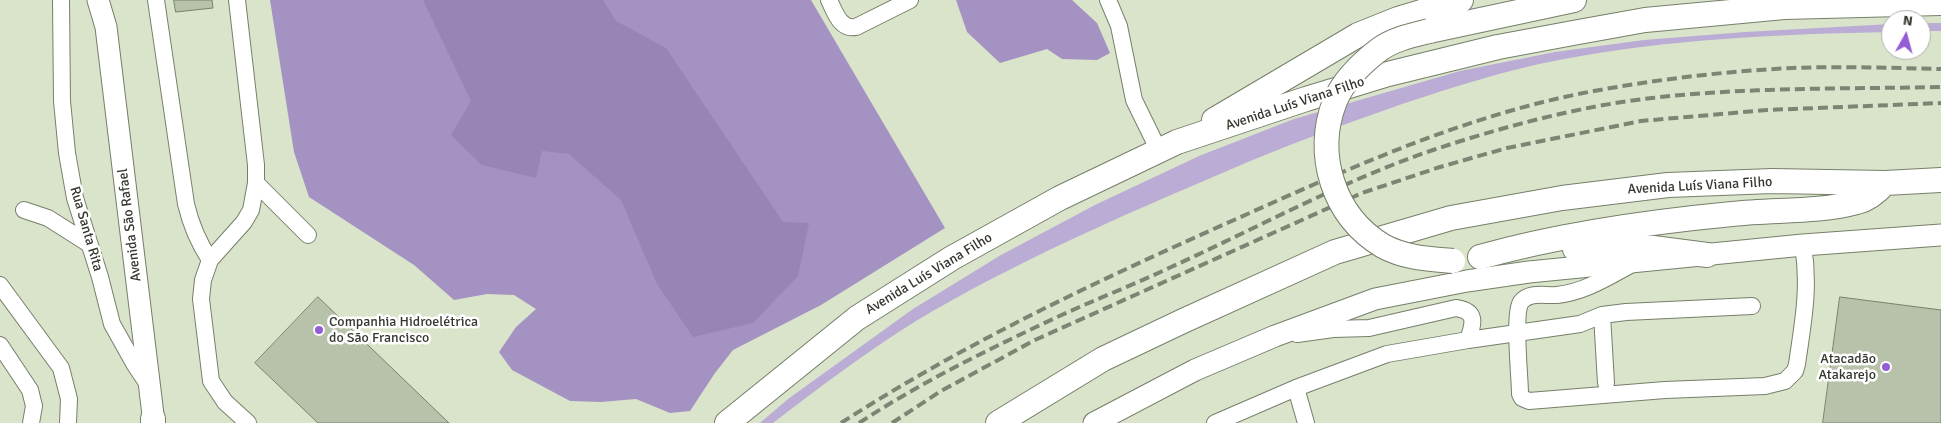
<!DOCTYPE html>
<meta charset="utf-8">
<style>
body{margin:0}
#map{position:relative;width:1941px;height:423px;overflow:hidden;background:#dae4cb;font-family:Signika,sans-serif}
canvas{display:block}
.north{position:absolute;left:1881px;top:10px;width:50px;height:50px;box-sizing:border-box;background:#fff;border:1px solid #aeafab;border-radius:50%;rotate:7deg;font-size:14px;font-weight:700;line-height:20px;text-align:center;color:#34382e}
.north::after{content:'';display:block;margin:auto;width:18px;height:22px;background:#935dd5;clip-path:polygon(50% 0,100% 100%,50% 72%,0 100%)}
</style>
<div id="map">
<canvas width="1941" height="423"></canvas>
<div class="north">N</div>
</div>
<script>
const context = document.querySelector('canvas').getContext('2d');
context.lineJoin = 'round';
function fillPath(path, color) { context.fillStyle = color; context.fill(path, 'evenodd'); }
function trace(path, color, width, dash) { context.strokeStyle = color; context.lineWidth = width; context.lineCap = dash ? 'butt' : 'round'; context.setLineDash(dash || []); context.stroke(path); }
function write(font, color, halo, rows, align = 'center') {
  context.font = font + ' Signika,sans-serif'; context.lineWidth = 5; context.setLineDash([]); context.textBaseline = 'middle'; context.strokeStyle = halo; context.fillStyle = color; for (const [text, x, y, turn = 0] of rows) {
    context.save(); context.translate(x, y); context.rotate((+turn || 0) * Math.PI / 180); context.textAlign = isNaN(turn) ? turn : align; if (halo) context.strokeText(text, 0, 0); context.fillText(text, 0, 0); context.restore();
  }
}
fillPath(new Path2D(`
 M1921,23H1941V31H1921Z
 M1891,24V32C1780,34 1668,39 1559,60C1506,70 1454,87 1402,104C1343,125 1284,146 1227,171C1121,216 1015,262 916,321C866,352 820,387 773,423H760L788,399L913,309L1001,255L1095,205L1199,156L1294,119L1460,71L1555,52L1644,40L1745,32Z`), '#baacd4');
fillPath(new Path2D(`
 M270,0H811L945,228L821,305L733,350L715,373L690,411L670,413L636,399L601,402L570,401L512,370L499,352L516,327L536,309L514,295L487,294L454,300L414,265L309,197L294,152Z
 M956,0H1072L1097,23L1110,53L1097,60L1062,59L1047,49L1000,63L967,32Z`), '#a492c3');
fillPath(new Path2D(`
 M423,0H603L616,21L666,48L783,222L809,223L798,276L753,323L693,337L657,284L621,200L569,154L542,151L536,178L482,165L451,135L471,101Z`), '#9785b5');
const building = new Path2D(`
 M174,0H212L213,8L176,12Z
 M318,297L449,423H318L255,363Z
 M1840,297L1941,310V423H1823Z`);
fillPath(building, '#b8c1aa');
trace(building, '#79816b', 1);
const minor = new Path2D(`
 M61,0L62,101L67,153L75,198L100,277L112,324L135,365L149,386
 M156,0L186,204C191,225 198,242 210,260
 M237,0L256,165V183L251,210L244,222L210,260L203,280L201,299L211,381L225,402L248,423
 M829,0C835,12 840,30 856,27L910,0
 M1108,0L1119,26L1134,100L1159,151
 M256,183L308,235
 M24,210L48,218L89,244
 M1632,264C1608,277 1585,292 1557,295C1546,296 1529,291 1521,302C1513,314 1520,377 1520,394L1522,398L1529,401L1665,390L1765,386L1785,381L1795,371L1797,364C1803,322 1810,288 1803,245
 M0,285L61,368L69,399L68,423
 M1602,315L1606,383
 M1468,340L1580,324L1602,315L1626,312L1752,306
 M0,345L30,390L34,406L31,423
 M1296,388L1306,423
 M1215,423L1296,388L1387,354L1468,340C1474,323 1477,311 1456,308L1369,328L1333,329L1297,334`);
const major = new Path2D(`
 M98,0L106,27L154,423
 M1094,423L1195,370L1275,336L1375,299L1467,281L1529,272L1803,245L1941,235`);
const highway = new Path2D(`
 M1429,31L1574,0
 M1214,120L1358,35L1398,19L1461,0
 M1575,249L1653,248L1707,255
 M1480,257C1562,234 1648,222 1732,214C1773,209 1817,213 1857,202C1869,199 1877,192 1885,183
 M153,419V423
 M727,423L857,318L952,258L1060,198L1177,142L1306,99L1388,74L1498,47L1573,33L1645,20L1784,7L1941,3
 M998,423L1103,359L1183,321L1335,252L1451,218L1562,198L1668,185L1772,181L1885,183L1941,180`);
trace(minor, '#767f69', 18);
trace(major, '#767f69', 23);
trace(highway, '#767f69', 26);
trace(minor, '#fff', 16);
trace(major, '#fff', 21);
trace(highway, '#fff', 24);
trace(new Path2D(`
 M841,423C965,343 1099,280 1234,220C1350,168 1468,114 1594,91C1660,79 1727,71 1793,68C1842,66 1892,68 1941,69
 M859,423C920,383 987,350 1053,319C1091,301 1131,286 1169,268C1257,228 1342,181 1433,150C1502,127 1580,106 1652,98C1748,87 1845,89 1941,87
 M892,423L941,391L1035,340L1362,193L1440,167L1507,148L1641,121L1767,110L1941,103`), '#7e8474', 4, [10, 5]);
const highwayBridge = new Path2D(`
 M1429,31C1413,35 1394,39 1380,49C1363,62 1343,81 1335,101C1314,154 1333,216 1383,246C1405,258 1429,259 1453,261`);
trace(highwayBridge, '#767f69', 26, []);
trace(highwayBridge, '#fff', 24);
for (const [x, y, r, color] of [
 [319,330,5,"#935dd5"],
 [1886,367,5,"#935dd5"]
]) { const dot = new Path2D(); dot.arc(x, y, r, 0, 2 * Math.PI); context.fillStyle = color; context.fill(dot); trace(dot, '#fff', 2); }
write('14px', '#34382e', '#fff', [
 ["Avenida Luís Viana Filho",1295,104,-18],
 ["Avenida Luís Viana Filho",1700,186,-3],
 ["Avenida São Rafael",130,225,-97],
 ["Rua Santa Rita",86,229,74],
 ["Avenida Luís Viana Filho",929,274,-31]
]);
write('14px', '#34382e', '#fff', [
 ["Companhia Hidroelétrica",329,322],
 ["do São Francisco",329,338],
 ["Atacadão",1876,359,"right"],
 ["Atakarejo",1876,375,"right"]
], 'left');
</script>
